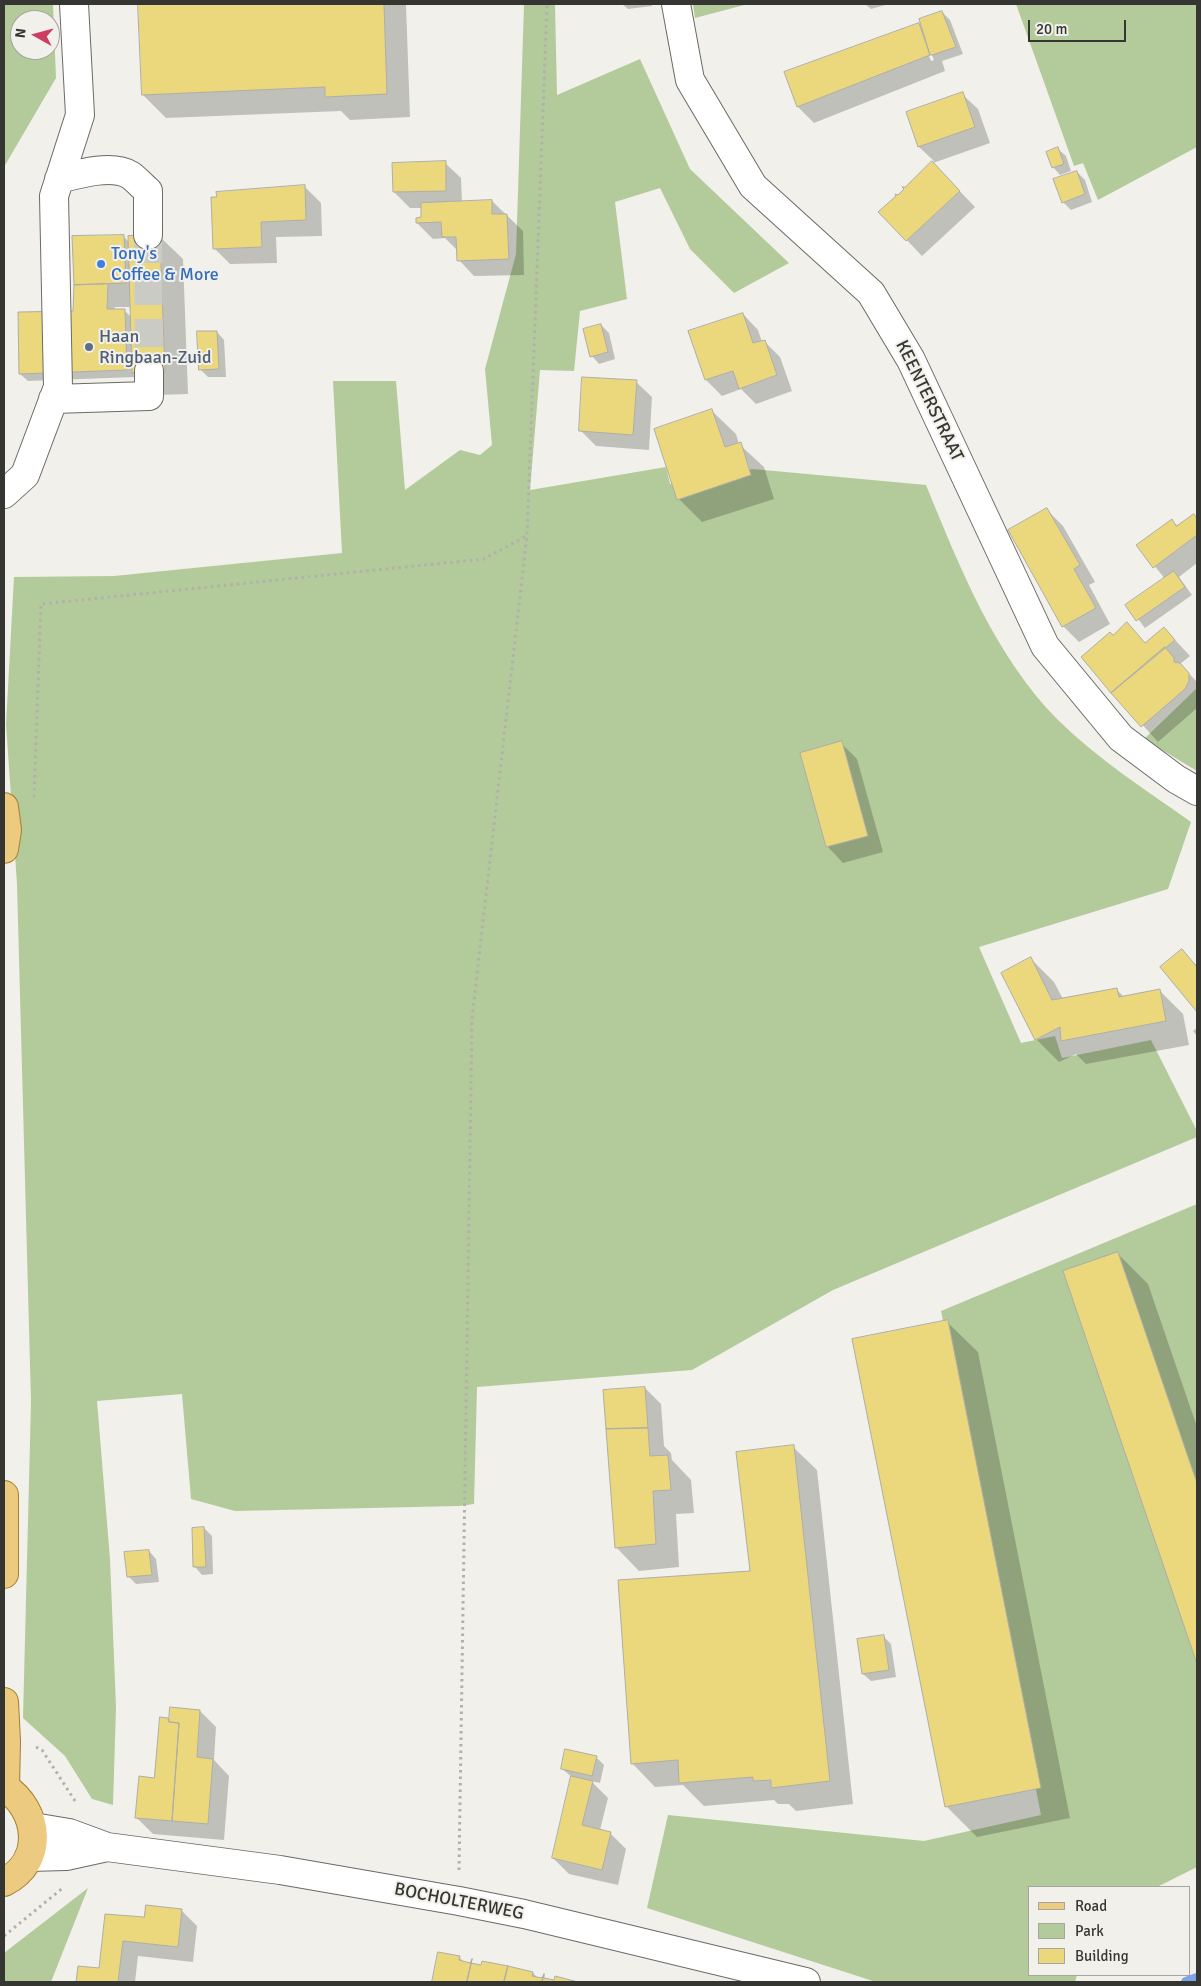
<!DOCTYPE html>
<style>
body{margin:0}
#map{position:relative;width:1201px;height:1986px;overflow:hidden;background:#f1f0ea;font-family:Signika,sans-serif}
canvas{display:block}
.frame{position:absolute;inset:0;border:5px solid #353532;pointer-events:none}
.legend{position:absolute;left:1028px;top:1886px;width:162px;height:90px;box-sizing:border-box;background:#f1f0ea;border:1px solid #a6a5a0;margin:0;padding:6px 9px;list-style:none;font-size:15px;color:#353532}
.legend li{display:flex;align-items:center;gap:10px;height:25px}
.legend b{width:25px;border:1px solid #a6a5a0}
.north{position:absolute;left:10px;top:10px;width:50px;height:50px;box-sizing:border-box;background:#f1f0ea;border:1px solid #a6a5a0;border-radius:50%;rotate:277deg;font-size:14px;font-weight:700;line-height:20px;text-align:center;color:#353532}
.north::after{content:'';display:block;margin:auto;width:18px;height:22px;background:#cd3e62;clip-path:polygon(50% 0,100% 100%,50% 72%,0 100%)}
.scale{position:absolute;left:1028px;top:20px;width:98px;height:22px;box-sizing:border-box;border:2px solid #353532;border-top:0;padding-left:6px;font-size:15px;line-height:18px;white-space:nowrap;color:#353532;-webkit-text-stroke:4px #f1f0ea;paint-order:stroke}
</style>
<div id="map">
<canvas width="1201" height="1986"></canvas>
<div class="frame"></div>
<ul class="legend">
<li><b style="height:6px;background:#ecca80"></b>Road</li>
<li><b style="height:14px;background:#b3cb9b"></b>Park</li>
<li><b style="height:14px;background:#ebd77c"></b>Building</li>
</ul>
<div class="north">N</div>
<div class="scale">20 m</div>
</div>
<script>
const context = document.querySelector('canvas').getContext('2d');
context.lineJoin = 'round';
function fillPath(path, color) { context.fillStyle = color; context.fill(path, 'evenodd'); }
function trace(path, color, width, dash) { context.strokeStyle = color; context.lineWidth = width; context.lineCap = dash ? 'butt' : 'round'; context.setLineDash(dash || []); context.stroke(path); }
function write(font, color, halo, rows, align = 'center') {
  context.font = font + ' Signika,sans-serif'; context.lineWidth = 4; context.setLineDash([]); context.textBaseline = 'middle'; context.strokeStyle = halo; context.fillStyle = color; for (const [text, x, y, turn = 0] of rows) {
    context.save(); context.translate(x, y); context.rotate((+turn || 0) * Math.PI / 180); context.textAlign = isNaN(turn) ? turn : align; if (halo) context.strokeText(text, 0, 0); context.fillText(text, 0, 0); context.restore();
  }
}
fillPath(new Path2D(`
 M4,4H53L56,78L4,167ZM20,20H50V50H20Z
 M524,4H555L557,95L640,59L690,169L789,263L734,293L690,249L660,188L615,202L627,299L580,311L574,371L540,370L530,490L666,467L670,484L753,469L926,485C960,568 995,657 1059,721C1099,760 1146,790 1191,822L1168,889L979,947L1021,1043L1055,1036L1062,1058L1151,1040L1197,1131V1137L833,1290L692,1370L477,1387L474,1504L459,1506L235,1511L191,1499L182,1394L97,1401L110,1559L116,1707L113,1805L92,1799L65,1756L23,1718L31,1402L17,884L6,724L14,577L114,576L342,553L333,381H396L405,490L460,450L480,455L492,445L485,369L516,254Z
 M693,4H748L695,18Z
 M1016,4H1197V147L1098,200L1083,163L1074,166Z
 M1197,688V771L1144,739Z
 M1197,1204V1867L1157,1887H1030V1975H1077L1075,1982H876L647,1908L668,1815L924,1841L1041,1815L941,1311Z
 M88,1888L51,1982H4V1953Z`), '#b3cb9b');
fillPath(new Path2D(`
 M140,4H406L410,117L350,120L341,111L166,118L143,95Z
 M622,4H652V6L628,9Z
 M865,4H889L871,9Z
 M942,12L950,20L963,54L942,61L945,71L814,123L798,107L786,73L919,24L923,29ZM924,42H927L934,60L931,61Z
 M962,94L978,109L990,143L933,163L975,207L922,256L880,212L934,161L919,147L907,113Z
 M1058,149L1066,156L1071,171L1060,175L1053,167Z
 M445,163L461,178L462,203L492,201L523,231L524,275L474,276L459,260L458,251L445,238L433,239L417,223L423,219L422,208H410L394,192Z
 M1077,172L1085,180L1092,202L1071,210L1063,202Z
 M305,187L321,203L322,236L276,237L277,263L230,264L214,248Z
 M123,236L129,242L159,236L183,259L188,394L157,395L134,372L135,377L28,381L20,374L74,312L75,285ZM115,307H131L132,318L124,310H114Z
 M743,314L758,330L762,342L764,341L780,357L792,391L756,404L741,389L722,396L706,380L689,331Z
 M601,325L609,333L615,359L599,364L592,356Z
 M217,332L224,340L226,377H208L200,369Z
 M636,382L652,397L649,450L596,446L580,430Z
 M712,411L736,434L739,444L764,467L774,499L702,522L679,499Z
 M1047,510L1063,526L1095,582L1089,585L1110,624L1079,642L1063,626Z
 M1194,515L1197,519V563L1179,577L1192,595L1145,628L1127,605L1165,579L1138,545L1172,521L1178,526Z
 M1127,624L1146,644L1164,628L1190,656L1180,664L1197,682V708L1158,742L1082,658L1113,637Z
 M841,743L857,759L883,852L843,863L828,847L801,754Z
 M1182,951L1197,966V1010L1162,967Z
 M1031,959L1054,982L1063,999L1116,989L1124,997L1160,991L1183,1014L1189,1045L1086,1064L1076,1054L1059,1062L1036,1039Z
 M1197,1028V1036L1193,1031Z
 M1117,1253L1148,1284L1197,1427V1660L1064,1272Z
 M947,1322L978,1352L1070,1818L977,1837L946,1806Z
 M645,1388L661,1404L664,1446L671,1453L672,1460L691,1480L694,1513L676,1514L679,1567L639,1571L616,1547Z
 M793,1447L817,1470L853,1804L796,1811L789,1804H778L774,1800L704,1806L683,1785L655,1787L632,1763L751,1572Z
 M204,1528L212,1536L213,1574L202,1575L195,1567Z
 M149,1551L156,1559L159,1582L136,1584L128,1576Z
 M883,1636L891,1644L896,1677L871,1681L863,1674Z
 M200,1711L216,1727L214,1760L229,1776L224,1840L153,1834L137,1818L156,1779L161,1718L171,1719Z
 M596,1757L604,1765L600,1783L591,1781L608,1798L600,1830L610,1833L626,1849L618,1885L569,1874L553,1858L572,1777L562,1769Z
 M181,1910L197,1926L193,1962L138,1956L135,1982H77L79,1967L100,1969L106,1915L146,1918Z
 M439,1953L460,1958L465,1963L533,1973L538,1978L555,1982L556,1978L577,1982H433Z`), '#0003');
trace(new Path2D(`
 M1186,1982L1197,1978`), '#7ea5ec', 10);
const building = new Path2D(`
 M138,4H384L387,94L325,97V87L142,95Z
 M942,11L956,47L932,55H930L919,19Z
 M919,23L930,55L797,107L784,72Z
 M963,92L975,127L918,147L906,112Z
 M1058,147L1064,164L1052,168L1046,152Z
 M446,161V191L393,192L392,163Z
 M932,161L960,191L906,241L878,212L896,196L895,194L898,195L904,189L902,187H905Z
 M1077,171L1085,194L1062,203L1053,179Z
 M305,185L306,220L261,222L262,247L213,249L211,197H217L216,192Z
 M492,200V214H507L509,259L457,261L456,237H442L441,222L416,223V218L421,217V203Z
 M124,235L126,283L74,285L72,236Z
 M160,235L165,373L163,371L134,372L132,374L128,236Z
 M108,284L107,309H125L127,370L19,374L18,312L73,311L74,285Z
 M743,313L753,343L765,340L777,375L739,389L733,371L705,380L688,331Z
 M601,324L608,352L590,357L583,329Z
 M197,331H217L219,369L199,370Z
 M582,377L637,380L633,435L579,431Z
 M712,409L725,447L741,442L751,475L677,500L654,429Z
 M1047,508L1080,565L1074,569L1096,608L1062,627L1008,530Z
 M1194,514L1197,519V535L1153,568L1136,545L1172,519L1176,526Z
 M1174,571L1185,587L1136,621L1125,605Z
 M1127,622L1145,643L1164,627L1175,640L1111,693L1081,657L1110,632L1113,635Z
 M1165,647L1174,658V662L1180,663L1189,673V681L1185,689L1141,727L1111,693Z
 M842,741L868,836L826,847L800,753Z
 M1182,949L1197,967V1012L1160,967Z
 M1031,957L1052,1000L1117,988L1119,997L1160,989L1166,1021L1061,1041L1060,1027L1035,1040L1001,973Z
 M1118,1252L1197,1483V1664L1063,1271Z
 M948,1320L1041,1788L945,1807L852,1339Z
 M645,1387L648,1428L606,1429L603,1390Z
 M648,1428L650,1456L668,1455L671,1490L653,1491L656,1544L615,1548L606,1429Z
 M794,1445L830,1781L771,1788V1780L753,1781V1777L679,1783L678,1760L631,1764L618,1580L750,1571L736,1452Z
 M204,1527L206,1567H193L192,1528Z
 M149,1550L152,1575L127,1577L124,1552Z
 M884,1635L889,1670L862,1674L857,1639Z
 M170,1707L200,1710L197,1757L213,1759L208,1824L172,1821L179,1723L169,1722Z
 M160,1717L168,1718L169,1722L179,1723L172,1821L135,1818L139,1776L154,1778Z
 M565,1749L597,1756L592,1776L561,1769Z
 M571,1776L593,1781L582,1825L611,1832L602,1870L552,1858Z
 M146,1905L182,1909L178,1947L123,1941L118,1982H76L78,1966L99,1968L105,1914L144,1917Z
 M438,1952L460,1956L459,1960L470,1963L472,1959L467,1982H432Z
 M472,1959L471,1963L481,1965L482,1961L508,1966L504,1982H467Z
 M508,1966L533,1972L532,1976L542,1978L544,1974L542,1982H504Z
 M544,1974V1978L554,1980L555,1976L578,1982H542Z`);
fillPath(building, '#ebd77c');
trace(building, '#aeada7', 1);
trace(new Path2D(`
 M148,235L149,371`), '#cbcbc5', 28, [28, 14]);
const minor = new Path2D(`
 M676,4L690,80L753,186L871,293L911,360L1045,646L1121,738L1176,779L1197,791
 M59,179C78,174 112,164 130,175C136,179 142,186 148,191V235
 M53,399L149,396V371
 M4,494L25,475L58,387L54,196L80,115L74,4
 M33,1827L69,1833L107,1847L280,1870L459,1901L524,1914L806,1982
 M29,1857L66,1856L107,1847`);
const major = new Path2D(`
 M4,807L7,830L4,849
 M4,1495V1574
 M4,1702L6,1741L5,1788
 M4,1787C40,1810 45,1862 4,1882`);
trace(minor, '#6b6a65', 30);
trace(major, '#a47f2e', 30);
trace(new Path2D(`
 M33,796H34L41,604L484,559L526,536
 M36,1747L42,1750L77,1804
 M459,1870L472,1018L527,535L547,4
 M4,1936L64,1887`), '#b1b1ac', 3, [2.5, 4]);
trace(minor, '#fff', 28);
trace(major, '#ecca80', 28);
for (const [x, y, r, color] of [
 [101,264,5,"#3f7fe0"],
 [89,347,5,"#5c6f8a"]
]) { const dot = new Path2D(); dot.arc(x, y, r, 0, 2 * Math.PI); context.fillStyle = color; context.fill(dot); trace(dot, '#f1f0ea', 2); }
write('18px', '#366cbe', '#f1f0ea', [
 ["Tony's",111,254],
 ["Coffee & More",111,275]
], 'left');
write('18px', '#4e5e75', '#f1f0ea', [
 ["Haan",99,337],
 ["Ringbaan-Zuid",99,358]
], 'left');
write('18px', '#353532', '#f1f0ea', [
 ["KEENTERSTRAAT",929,401,64],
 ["BOCHOLTERWEG",459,1902,11]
]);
</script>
